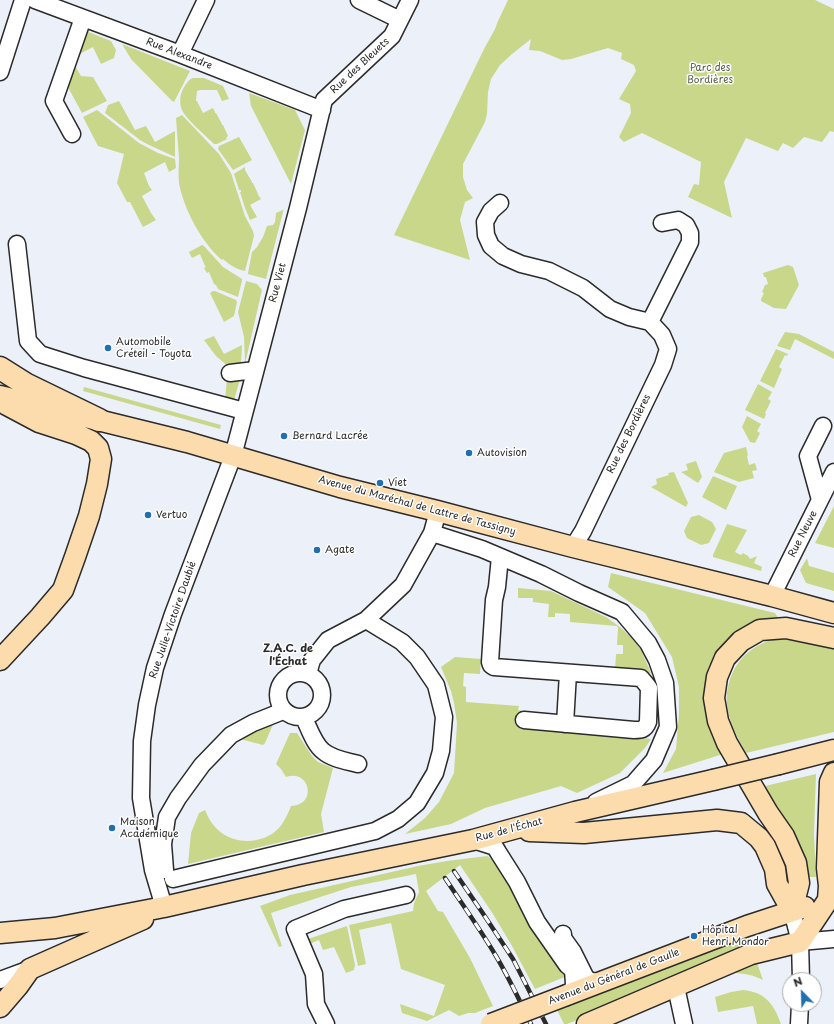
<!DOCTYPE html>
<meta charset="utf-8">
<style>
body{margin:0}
#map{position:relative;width:834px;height:1024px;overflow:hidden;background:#ecf0f9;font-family:"Playpen Sans",sans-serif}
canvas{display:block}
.north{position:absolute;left:782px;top:972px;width:40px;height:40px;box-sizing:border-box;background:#fff;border:1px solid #aaa;border-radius:50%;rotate:337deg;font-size:11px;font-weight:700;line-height:16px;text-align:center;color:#2b2b2b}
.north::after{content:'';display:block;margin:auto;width:14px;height:18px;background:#1f6fb2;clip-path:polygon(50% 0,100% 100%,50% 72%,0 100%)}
</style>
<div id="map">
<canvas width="834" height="1024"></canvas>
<div class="north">N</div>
</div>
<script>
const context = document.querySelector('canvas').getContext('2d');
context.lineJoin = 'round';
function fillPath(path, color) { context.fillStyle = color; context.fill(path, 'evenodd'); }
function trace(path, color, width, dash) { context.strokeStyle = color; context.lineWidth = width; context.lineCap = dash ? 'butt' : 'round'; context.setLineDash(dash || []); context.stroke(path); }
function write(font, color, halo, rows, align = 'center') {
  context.font = font + ' "Playpen Sans",sans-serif'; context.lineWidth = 3; context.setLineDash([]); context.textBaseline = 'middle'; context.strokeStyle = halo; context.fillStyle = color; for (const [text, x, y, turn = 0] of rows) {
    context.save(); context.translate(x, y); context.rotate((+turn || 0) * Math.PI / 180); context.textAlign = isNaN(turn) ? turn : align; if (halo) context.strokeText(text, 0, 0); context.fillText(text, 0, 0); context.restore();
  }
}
fillPath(new Path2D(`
 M508,0H815L834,9V132L830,131L822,142L804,137L793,148L783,143L778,151L746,138L724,182L732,218L688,197L694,184L699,185L701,162L642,133L624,142L619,137L631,113L630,104L619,99L636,71L634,65L621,59L622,53L608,48L571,59L562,60L540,51L529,50L531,39L512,54L500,65L491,79L488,92L487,114L485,122L463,164V177L467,190L473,198L465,202L460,220L470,260L394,235L484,49L495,29L498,21Z
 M81,29L111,41L116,50L114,58L101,64L93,47L74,57V64L81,76L93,77L107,101L82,113L64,80Z
 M122,44L190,71L174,102L172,101L131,59Z
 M193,78H204L223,86L229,99L222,101L217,90H200L197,91L196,101H197L203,113L213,108L215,112V113H216L222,124V125H223L228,136L226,138L227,139L217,144H214C207,137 185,118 182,110C179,103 180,95 183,89C186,84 188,80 193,78Z
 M249,93L295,110L305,130L291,184L251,106Z
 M119,101L135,130L146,126L155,142L175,131V157L147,144L140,140L105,113L108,105Z
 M97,110L139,143L158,153L175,159L176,168L169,172L165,162L144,173L149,186L152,190L142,196L151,213L156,220L143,227L130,202H127L117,183L124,154L98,146L83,117Z
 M182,115L219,154L231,173L245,216L253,231L254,236L245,271C236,269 230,265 223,259L222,260C202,243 184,210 179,183C178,175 179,167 179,158C178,145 177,131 176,118Z
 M239,137L252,160L233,170L218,149L219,146Z
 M245,167V170L252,182V183H253L258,194V195L261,199L250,205L257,217L250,220L245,208L240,192H241V190H239L234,174L235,173Z
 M284,208L266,279L248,274V273L252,252L257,247L263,237L267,226L273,225L275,222L276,213L283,210Z
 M202,245L204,246L223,267L242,279V281L238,297L218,289L216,285L214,284L209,272L207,273L204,268L206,267L205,266L200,254L192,258L189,252Z
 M788,265L793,267L799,285L786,309L774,308L761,301V299L764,293L762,292L765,285L768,284L766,277H764L763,273Z
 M246,281L257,284L262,290L245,364L244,337L238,312Z
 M213,291H215L236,300L237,302L234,316L224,322L210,293Z
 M785,332L799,334L834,352V359L795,339L790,350L777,346Z
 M214,336L224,354L242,345L241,364L229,367L216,356L204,340Z
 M776,349L788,354L787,356L785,355L779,367L782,369L774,388L760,381Z
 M241,376L234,400L225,399L227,379Z
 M758,384L772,392L768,399L771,401L765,413L766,414L764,419L745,410Z
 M84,387L221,425L220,429L83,391Z
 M747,416L761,424L757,431L760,433L755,443L750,442L742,427Z
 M746,447L748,455L747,456L749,465L755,463L757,470L752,471L754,478L739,482L714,472L724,453Z
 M696,461L702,477L698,483L681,472L688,470L686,464Z
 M674,472L688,503L686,507L651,487L657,484L656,479L669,475L668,473Z
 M713,476L737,486L726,510L702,497Z
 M834,506V548L815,543Z
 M699,515L712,522L716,529L709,543L701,545L687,538L684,531L691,517Z
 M727,524L747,530L735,552L741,555L743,553L748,556L750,559L757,556L754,563L762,567L761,571L713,557V555Z
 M807,558L809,566L834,573V591L806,583L800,570Z
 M611,573L775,613L779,619L749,624L726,640L708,668L704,701L711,730L723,754L663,773L676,749L679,714V687L672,657L645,613L608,587Z
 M518,588L551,591L606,617L620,627L632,638L641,650L651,673L615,670L616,654H623V645H617L618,628L617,626L570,622V614L555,613V617H548L549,604L533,602V598H518Z
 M782,637L809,642L834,648V732L746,753C738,738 728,721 727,704C726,697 727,690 729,683C736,657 756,642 782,637Z
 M455,657L481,659L480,674L464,673L463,686L466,687V702L519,706L518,710L523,711L521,728L651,739L645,748L620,773L577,793L561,786L485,808L451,824L405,834L425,818L439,802L454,773L457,723L454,703L451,691L441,667Z
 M274,722L265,743L263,745L240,739V737Z
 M290,733H297L312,756L318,762L333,768L321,814L324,832L188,864L191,833L199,813L205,810C208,817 211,823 217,829C233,845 263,845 279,828C284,822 288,814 291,806C317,806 311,769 286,777L281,769L276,764Z
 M816,774L814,835L816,877H808L799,845L765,786Z
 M487,856L495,861L542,941L567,976L535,989L512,946L493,914L460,865L426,891L438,911L443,912L470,958L493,1006L475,1013H468L459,1016L449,1010L427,1021L402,1013L400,1004L434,1016L445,985L401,969L391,923L359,930L366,964L358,966L349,925L413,911L414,903L419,892L416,874L351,887L271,913L282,946L279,947L260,906L290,895L418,866L447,861Z
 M347,926L355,965L354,970L346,973L334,947L323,950L319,940L307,945L305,940Z
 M747,933L752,947L666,985L567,1024H564L555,1006Z
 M756,960L763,980C753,975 744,973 732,973Z
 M743,990C765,992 774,1004 781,1024H757L753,1006L718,1012L715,997L731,992Z`), '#c9d78b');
const minor = new Path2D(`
 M35,0L180,54L322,110
 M359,0L400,20
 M180,54L206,0
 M0,72L23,0
 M72,134L54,101L83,18
 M500,203L491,211L485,222L486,235L491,246L503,256L521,264L549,271L583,288L610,309L629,317L650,322L662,335L668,349L663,365L583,531L573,547
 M17,244L28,341L40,354L84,368L244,411
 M650,322L690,242V233L686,225L678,220L662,223
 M230,373L255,370
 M820,500L808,456L823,426
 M432,533L482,549L541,574L579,593L622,612L648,643L657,660L665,683L668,727L654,760L633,784L596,802
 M500,557L497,587L494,600L490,662L491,665L494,667L641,678L646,684L649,688L648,722C645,730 641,730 634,730L524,720
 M772,596L834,472
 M278 695a22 22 0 1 1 44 0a22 22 0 1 1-44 0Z
 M308,674L312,660L328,640L366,620L403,585L432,533L435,522
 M304,718C309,728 314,744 323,751C332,759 347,761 358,764
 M565,724L568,673
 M473,840L495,847L498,852L517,882L537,922L567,965L573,970L574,984L572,993
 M165,870L163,844L167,817L178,798L202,765L231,735L253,723L283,711
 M173,879L375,831L398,819L417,803L435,773L441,751L444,717L436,685L417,657L402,642L366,620
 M164,907L153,870L141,798L142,741L147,705L155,668L173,614L233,456L298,208L324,100L392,36L410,0
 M792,911L800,942L801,980
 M563,934V938L573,952L586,978L591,981L600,982
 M800,942L834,939
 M0,980L30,969
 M676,987L684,1024
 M326,1024L316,1004L314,974L295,929L344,909L406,895
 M799,1024L800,1004`);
const major = new Path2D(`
 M0,396L187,442L340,487L437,511L573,547L772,596L834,613
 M0,660L40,617L63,590L75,557L89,516L97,484L101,459L98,448L91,441L76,434L39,422L7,405
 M779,764L834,750
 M529,831L584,833L717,820L741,823L759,838L765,846L775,869L777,884L792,911
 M792,911L799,883L796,863L784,836L768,813L727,743L718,721L714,698L717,677L725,658L741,641L760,630L786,628L834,638
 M0,933L55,928L164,907L303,875L473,840L575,812L713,780
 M567,995L747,926L805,907
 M0,1007L18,986L30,969L143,919
 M587,1024L751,954L800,942L828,900L829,886L827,868L830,782L834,773`);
const highway = new Path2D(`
 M0,368L27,385L99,420`);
trace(minor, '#2b2b2b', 19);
trace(major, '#2b2b2b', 23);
trace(highway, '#2b2b2b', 25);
trace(minor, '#fff', 16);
trace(major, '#fcdcac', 20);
trace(highway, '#fcdcac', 22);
const rail = new Path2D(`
 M454,871L484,915L513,959L546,1024
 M445,878C462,904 480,929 496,956C509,978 520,1001 531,1024`);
trace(rail, '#2b2b2b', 4.5);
trace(rail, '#fff', 3, [9]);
const majorBridge = new Path2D(`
 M713,780L779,764
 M491,1024L567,995`);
trace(majorBridge, '#2b2b2b', 23, []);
trace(majorBridge, '#fcdcac', 20);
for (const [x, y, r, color] of [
 [108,348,4,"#1f6fb2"],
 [284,436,4,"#1f6fb2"],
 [469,453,4,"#1f6fb2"],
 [380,483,4,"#1f6fb2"],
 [148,515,4,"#1f6fb2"],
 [317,550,4,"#1f6fb2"],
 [112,828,4,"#1f6fb2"],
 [694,936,4,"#1f6fb2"]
]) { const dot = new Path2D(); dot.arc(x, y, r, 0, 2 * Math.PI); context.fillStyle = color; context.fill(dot); trace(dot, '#fff', 1.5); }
write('10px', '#2b2b2b', '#fff', [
 ["Rue Alexandre",179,54,21],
 ["Rue des Bleuets",360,66,-43],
 ["Rue Viet",278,283,-75],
 ["Rue des Bordières",629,434,-64],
 ["Avenue du Maréchal de Lattre de Tassigny",417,506,15],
 ["Rue Neuve",803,534,-63],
 ["Rue Julie-Victoire Daubié",173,620,-71],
 ["Rue de l'Échat",509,830,-15],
 ["Avenue du Général de Gaulle",614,977,-21]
]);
write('10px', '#5a5f48', '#fff', [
 ["Parc des",710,68],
 ["Bordières",710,80]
]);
write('10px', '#2b2b2b', '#fff', [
 ["Automobile",116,342],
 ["Créteil - Toyota",116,354],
 ["Bernard Lacrée",292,436],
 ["Autovision",477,453],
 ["Viet",388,483],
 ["Vertuo",156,515],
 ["Agate",325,550],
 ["Maison",120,822],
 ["Académique",120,834],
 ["Hôpital",702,930],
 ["Henri Mondor",702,942]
], 'left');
write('bold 11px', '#2b2b2b', '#fff', [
 ["Z.A.C. de",288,649],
 ["l'Échat",288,662]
]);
</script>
